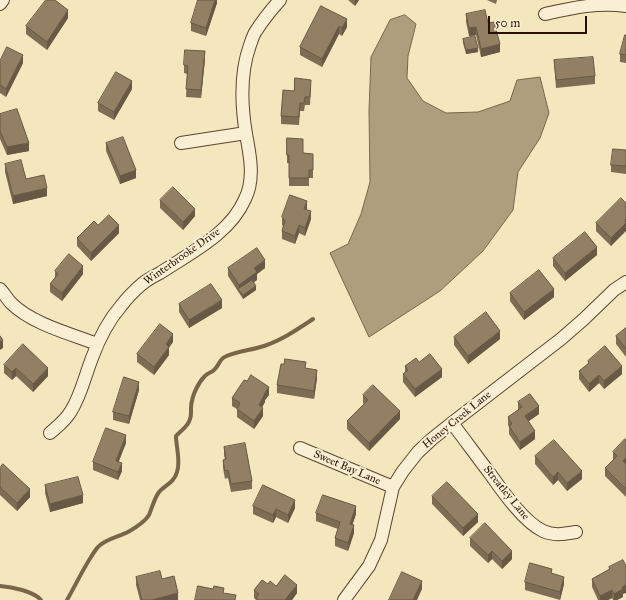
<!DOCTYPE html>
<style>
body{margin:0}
#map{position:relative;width:626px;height:600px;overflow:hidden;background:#f4e7bd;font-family:"IM FELL Great Primer",serif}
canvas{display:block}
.scale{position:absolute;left:488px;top:16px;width:99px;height:18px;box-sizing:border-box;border:2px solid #2a0f01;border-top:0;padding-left:5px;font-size:12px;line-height:14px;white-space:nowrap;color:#2a0f01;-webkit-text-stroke:3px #f8efd4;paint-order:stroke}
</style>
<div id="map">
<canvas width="626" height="600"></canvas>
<div class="scale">50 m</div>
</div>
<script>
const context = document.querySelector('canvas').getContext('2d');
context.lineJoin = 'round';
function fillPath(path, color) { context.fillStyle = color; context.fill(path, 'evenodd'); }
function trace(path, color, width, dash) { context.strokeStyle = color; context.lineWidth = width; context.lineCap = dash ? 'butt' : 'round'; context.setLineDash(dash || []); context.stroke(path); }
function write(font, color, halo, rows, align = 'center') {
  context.font = font + ' "IM FELL Great Primer",serif'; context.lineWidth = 4; context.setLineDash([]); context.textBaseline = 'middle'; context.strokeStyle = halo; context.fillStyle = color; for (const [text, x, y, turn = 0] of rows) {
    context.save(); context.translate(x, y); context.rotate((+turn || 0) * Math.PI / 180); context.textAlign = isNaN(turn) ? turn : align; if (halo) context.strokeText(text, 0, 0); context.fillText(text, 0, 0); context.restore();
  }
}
const water = new Path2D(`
 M405,15L416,24L408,56L407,78L423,101L446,113L478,112L510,101L517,80L540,77L549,113L540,138L518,172L513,210L483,251L440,291L369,337L330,253L348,244L361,214L370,182L369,111L371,57L390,20Z`);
fillPath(water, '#af9e7d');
trace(water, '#7a654b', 1);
trace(new Path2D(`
 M0,586C12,587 33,591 41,600
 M67,600C75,586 82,571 91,557C93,554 95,550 98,547C105,539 118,537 128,532C135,528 145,522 149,515C152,508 154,499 159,492C165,485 174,483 177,472C181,461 176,447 176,436C181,430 188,427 190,419C192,414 190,407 192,401C193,394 199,382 204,377C207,373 211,373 214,370C218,367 219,361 223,358C231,352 253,350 264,346C282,340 298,329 313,319`), '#7a654b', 4);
const street = new Path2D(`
 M0,4L3,0
 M545,14C572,8 598,2 626,6
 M181,143L246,133
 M0,289C4,293 7,299 11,303C32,324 71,334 97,344
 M452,423C465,440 478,458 491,475C503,492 524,522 543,531C554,536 564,534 576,532
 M50,433C58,426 66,420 71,411C81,395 85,376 92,358C99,339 108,321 121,306C127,298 135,290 142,284C147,280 154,276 160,273C190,253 230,234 245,199C255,179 250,155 246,134C241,104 240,73 250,45C252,40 253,35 256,31C263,20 271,10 280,0
 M300,448L393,487
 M344,600L369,566L381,540L393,487L403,471L418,452L432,439L452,423L561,339L584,319L614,290L626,282`);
trace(street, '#5c4530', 14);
trace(street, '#f8efd4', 12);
fillPath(new Path2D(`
 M217,0V3L206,36L191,31V23Z
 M348,0H359L355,6Z
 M487,0H497L496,4Z
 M321,6L347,27L342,36L339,34L322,67L300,55V47Z
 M466,14L488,23L500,52L481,57L476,35L469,36L466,22Z
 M68,18L47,50L26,34V26Z
 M626,35V63L620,62V54Z
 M463,39L478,52L466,54L463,43Z
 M205,59L201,98L186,97L187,74L184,73V65Z
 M554,60L595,76V84L556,88Z
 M0,61L23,63L6,97L0,93Z
 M311,88L310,105H305L304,111H300L299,125L281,124V116L294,91Z
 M132,89L114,120L98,111V103Z
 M0,114L29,151L7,155L0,139Z
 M287,138L303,153L313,154V178H309V186H289V163H287Z
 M106,143L136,178L120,184L106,151Z
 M626,150V174L611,172V165Z
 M5,164L26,179L47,196L13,204L5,172Z
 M160,200L195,216L183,230L160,208Z
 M626,203L611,246L596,231V223Z
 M307,210L311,219L305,236L299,233L295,244L282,239V231L283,226L282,225V217Z
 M119,233L91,261L77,246V238Z
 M597,255L565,281L553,266V258Z
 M228,268H265L257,274V280L254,282L256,290L243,299L228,276Z
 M55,271L83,274L62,301L50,292V284L55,278Z
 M510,293L554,297L524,320L510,301Z
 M179,304L222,308L189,328L179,312Z
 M626,328V357L616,344V336Z
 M454,337L500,339L468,364L454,345Z
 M173,342L169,347V355L154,375L137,362V354Z
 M588,361L622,374L604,389L599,383L589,392L579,379V371L588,364Z
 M419,362L442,377L415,397L403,382V374L405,373V366Z
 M4,365L48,376L33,392L16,376L12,380L4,373Z
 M306,368L317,378L314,399L277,393V385Z
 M139,390L129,424L113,420V412Z
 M269,395L265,400V402L262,407L263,416L254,429L237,417V409L232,406V398Z
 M363,395L400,419L369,451L347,429V421L364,404L363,403Z
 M518,402L539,414L528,421L535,439L520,450L509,434V427L508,425V417L518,410Z
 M626,441V497L605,476V468L613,460V452Z
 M126,443L118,462L122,471L118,480L93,470V462Z
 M224,447L252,481V489L231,492L228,478L225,479L223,468V460H225L224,455Z
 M535,456L582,479L567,491L558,480L553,485L535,464Z
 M0,468L30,497L17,511L0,495Z
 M45,485L83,503L50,512L45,493Z
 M432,496L478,522L463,536L432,504Z
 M253,506L295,508L288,523L276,517L273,523L253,514Z
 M316,513L356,514L352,525L354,533L348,551L335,546V538L338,529L316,521Z
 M470,538L512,559L502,569L492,559L488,563L470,546Z
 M609,567L623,594V597L617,600H613L612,598L608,600H598L592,587V579L609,569Z
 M552,573L564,584L560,600L525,590V582Z
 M136,577L162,579L178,600H140L136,585Z
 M268,584L276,586L297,593L292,600H256L254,598V590Z`), '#7e6d55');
fillPath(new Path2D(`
 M215,0H217V3L206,36V28Z
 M355,0H359L355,6Z
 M68,10V18L47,50V42Z
 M347,19V27L342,36V28Z
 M339,26V34L322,67V59Z
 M476,27V35L469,36V28Z
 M500,44V52L481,57V49Z
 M478,48V52L466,54V50Z
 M205,51V59L201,98V90Z
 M23,55V63L6,97V89Z
 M132,81V89L114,120V112Z
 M29,143V151L7,155V147Z
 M136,170V178L120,184V176Z
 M47,188V196L13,204V196Z
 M307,201V209H304Z
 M195,209V216L183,230V222Z
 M311,211V219L305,236V228Z
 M626,219V231L611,246V238Z
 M119,225V233L91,261V253Z
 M299,225V233L295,244V236Z
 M597,247V255L565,281V273Z
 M265,260V268L257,274V280L240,292L239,290V285L254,268Z
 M83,266V274L62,301V293Z
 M256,286V290L243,299V295Z
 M554,289V297L524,320V312Z
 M222,300V308L189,328V320Z
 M500,331V339L468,364V356Z
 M173,334V342L166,352V344Z
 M3,340V348L0,350V342Z
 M169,347V355L154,375V367Z
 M622,366V374L604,389V381Z
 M16,368V376L12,380V372Z
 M48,368V376L33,392V384Z
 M442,369V377L415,397V389Z
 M317,370V378L314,399V391Z
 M599,375V383L589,392V384Z
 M139,382V390L129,424V416Z
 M269,387V395L265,400V402L259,413V405L264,394Z
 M539,406V414L525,424V416Z
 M263,408V416L254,429V421Z
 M400,411V419L369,451V443Z
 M535,431V439L520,450V442Z
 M126,435V443L116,469V461Z
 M626,458V466L623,461Z
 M122,463V471L118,480V472Z
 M582,471V479L567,491V483Z
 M558,472V480L553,485V477Z
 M30,489V497L17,511V503Z
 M83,495V503L50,512V504Z
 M295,500V508L288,523V515Z
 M356,506V514L350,532V524Z
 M276,509V517L273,523V515Z
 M478,514V522L463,536V528Z
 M354,525V533L348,551V543Z
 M492,551V559L488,563V555Z
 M512,551V559L502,569V561Z
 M564,577V584L560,600V592Z
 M422,581V589L417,600H413Z
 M297,585V593L292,600H285Z
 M626,585V593L623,594V597L617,600H614V594L622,587Z
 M612,590V598L608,600H600V596Z
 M178,593V600H152Z`), '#675945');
const building = new Path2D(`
 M46,0H55L68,10L47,42L26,26Z
 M198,0H215L206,28L191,23Z
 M321,6L347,19L342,28L339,26L322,59L300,47Z
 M485,10L488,23L494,22L500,44L481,49L476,27L469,28L466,14Z
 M625,35H626V55L620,54Z
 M475,36L478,48L466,50L463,39Z
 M7,47L23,55L6,89L0,85V61Z
 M185,50L205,51L201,90L186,89L188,66L184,65Z
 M593,57L595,76L556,80L554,60Z
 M116,72L132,81L114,112L98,103Z
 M295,78L311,80L310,97H305L304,103H300L299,117L281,116L283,90L294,91Z
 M17,109L29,143L7,147L0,131V114Z
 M123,137L136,170L120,176L106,143Z
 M287,138L303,139V153L313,154V170H309V178H289V155H287Z
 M613,149L626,150V166L611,165Z
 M21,160L26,179L44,175L47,188L13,196L5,164Z
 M173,187L195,209L183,222L160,200Z
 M290,195L307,201L304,209L311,211L305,228L299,225L295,236L282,231L285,221L282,217Z
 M621,198L626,203V219L625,220L626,223L611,238L596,223Z
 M109,215L119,225L91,253L77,238L94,221L98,225Z
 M585,232L597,247L565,273L553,258Z
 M257,248L265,260L254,268L257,272L239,285L228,268Z
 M69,254L83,266L62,293L50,284L58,274L55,271Z
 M539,270L554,289L524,312L510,293Z
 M252,280L256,286L243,295L238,289Z
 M211,284L222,300L189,320L179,304Z
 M486,312L500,331L468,356L454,337Z
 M160,324L173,334L166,344L169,347L154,367L137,354Z
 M626,328V349L616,336Z
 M0,336L3,340L0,342Z
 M23,344L48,368L33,384L16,368L12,372L4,365Z
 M605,346L622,366L604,381L599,375L589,384L579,371L589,363L588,361Z
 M430,354L442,369L415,389L403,374L408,370L405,366L416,358L419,362Z
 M285,359L306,362L305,368L317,370L314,391L277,385L281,364H284Z
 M251,375L269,387L264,394H265L259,405L263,408L254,421L237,409L240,403L232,398L244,380L247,381Z
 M124,377L139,382L129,416L113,412Z
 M373,385L400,411L369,443L347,421L368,400L363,395Z
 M530,394L539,406L525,416L535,431L520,442L509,426L512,424L508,417L522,407L518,402Z
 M106,428L126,435L116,461L122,463L118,472L93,462Z
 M625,439L626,441V458L623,461L626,464V489L605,468L617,456L613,452Z
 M554,440L582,471L567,483L558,472L553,477L535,456Z
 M245,443L252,481L231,484L228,470L225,471L223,460L226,459L224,447Z
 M3,464L30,489L17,503L0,487V468Z
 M78,477L83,495L50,504L45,485Z
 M447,482L478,514L463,528L432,496Z
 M263,485L295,500L288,515L276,509L273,515L253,506Z
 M323,495L356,506L350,524L354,525L348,543L335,538L340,522L316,513Z
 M485,523L512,551L502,561L492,551L488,555L470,538Z
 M623,560L626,566V585L622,587L623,589L614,594L612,590L600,596L592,579L610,569L609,567Z
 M530,563L552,569L551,573L564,577L560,592L525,582Z
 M160,571L162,579L174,576L178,593L152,600H142L136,577Z
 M402,572L422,581L413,600H389Z
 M285,575L297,585L285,600H259L256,598L259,594L254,590L262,580L268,584L270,581L276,586Z
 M198,586L213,589L214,586L224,588L223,593L236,595L235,600H195Z`);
fillPath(building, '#937f63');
trace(building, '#675945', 1);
write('11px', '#2a0f01', '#f8efd4', [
 ["Winterbrooke Drive",182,257,-35],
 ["Honey Creek Lane",457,420,-39],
 ["Sweet Bay Lane",347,468,23],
 ["Streatley Lane",506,493,51]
]);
</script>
